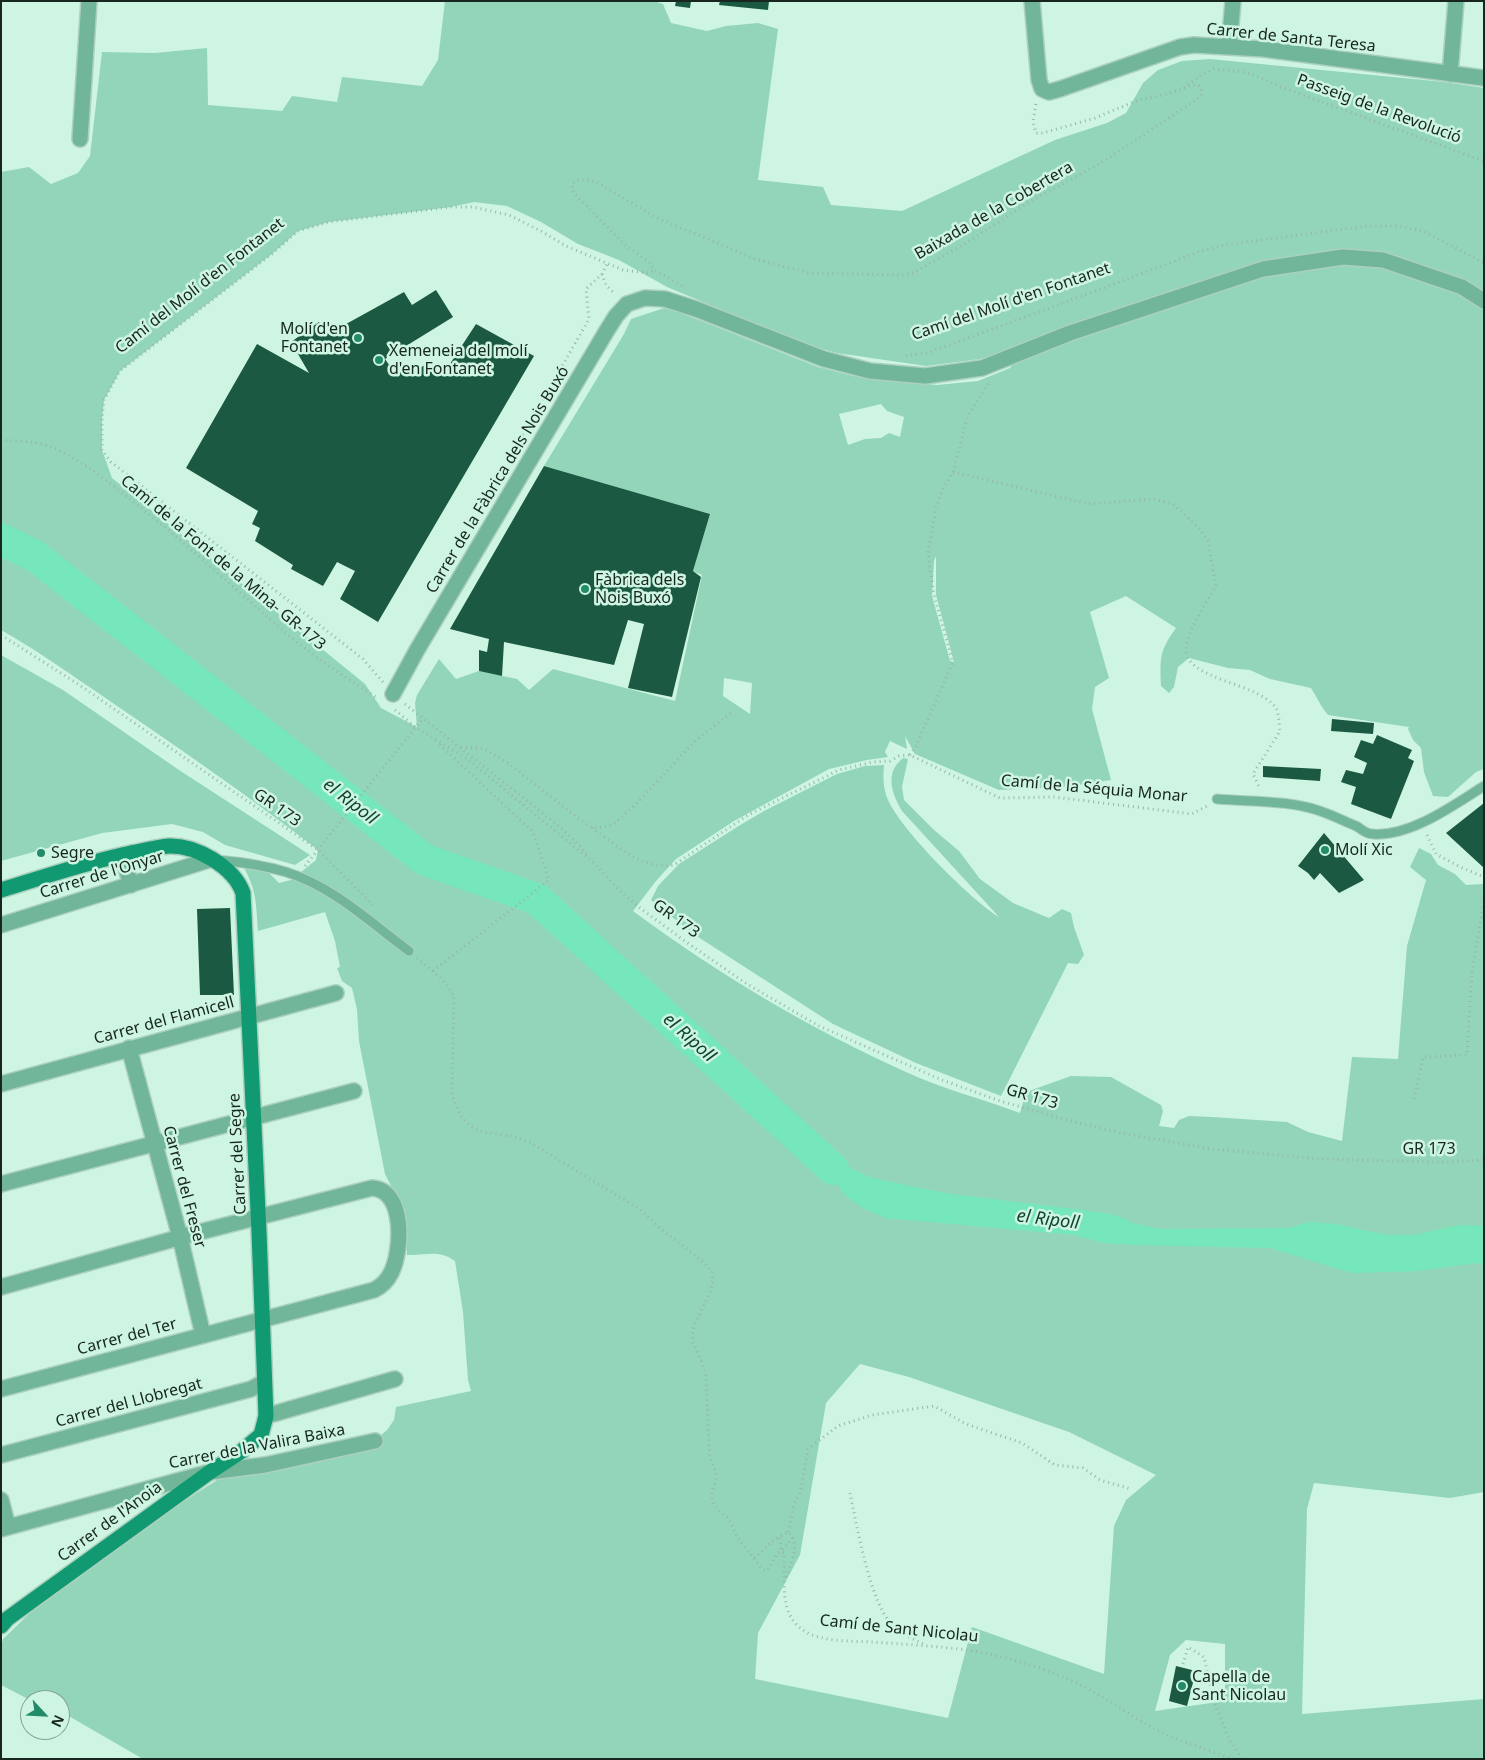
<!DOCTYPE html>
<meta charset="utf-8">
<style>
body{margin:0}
#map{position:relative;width:1485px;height:1760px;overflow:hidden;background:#cdf5e2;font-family:"Noto Sans",sans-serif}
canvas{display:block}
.frame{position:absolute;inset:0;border:2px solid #172720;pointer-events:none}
.north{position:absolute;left:20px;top:1690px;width:50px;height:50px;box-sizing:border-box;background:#cdf5e2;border:1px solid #84a394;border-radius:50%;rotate:115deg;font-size:14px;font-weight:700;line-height:20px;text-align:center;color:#172720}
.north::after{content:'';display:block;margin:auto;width:18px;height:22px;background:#238b68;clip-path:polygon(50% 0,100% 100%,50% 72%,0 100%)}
</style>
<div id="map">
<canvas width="1485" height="1760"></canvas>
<div class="frame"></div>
<div class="north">N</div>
</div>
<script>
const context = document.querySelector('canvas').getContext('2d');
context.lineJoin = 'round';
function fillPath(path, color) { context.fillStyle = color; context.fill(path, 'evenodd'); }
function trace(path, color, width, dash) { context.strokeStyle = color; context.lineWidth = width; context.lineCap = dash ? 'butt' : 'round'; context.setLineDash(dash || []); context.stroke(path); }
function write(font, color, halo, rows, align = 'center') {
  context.font = font + ' "Noto Sans",sans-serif'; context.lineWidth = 5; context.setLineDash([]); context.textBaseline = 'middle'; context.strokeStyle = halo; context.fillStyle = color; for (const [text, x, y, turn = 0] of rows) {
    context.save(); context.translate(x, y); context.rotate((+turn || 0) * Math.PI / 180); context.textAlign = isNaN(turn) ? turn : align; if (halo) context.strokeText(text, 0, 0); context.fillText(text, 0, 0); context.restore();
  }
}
fillPath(new Path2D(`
 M445,1H654L663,4L671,23L707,31L726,26L758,23L778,29L758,180L823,187L831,205L902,211L1055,140L1107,123L1126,113L1143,83L1158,70L1182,61L1210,59L1444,82L1484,88V769L1476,772L1448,797L1433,796L1424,772L1421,748L1413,740L1408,729L1409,727L1328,715L1322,707L1311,688L1270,679L1250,670L1228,668L1189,658L1178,667L1174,687L1169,693L1161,686C1160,659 1159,651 1176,628L1126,596L1090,612L1109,678L1095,687L1092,709L1111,780L1064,787L999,790L915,754L905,736L907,749L890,741L885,752L888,757L867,760L829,769L734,821L676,859L656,881L633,911C718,974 810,1029 906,1072C942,1089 983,1099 1020,1113L1026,1092L1071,1076L1111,1077L1161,1105L1163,1111L1159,1126L1174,1128L1179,1120L1189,1116L1212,1117L1287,1122L1308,1132L1342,1141L1352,1057L1398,1059L1407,946L1426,880L1410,867L1419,848L1431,854L1438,865L1455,874L1466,885L1484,884V1492L1450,1498L1314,1483L1307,1509L1302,1714L1484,1699V1759H143L60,1711V1700H30L1,1685V1646L3,1639L30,1613L118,1543L222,1477L282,1470L365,1449L387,1430L394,1420L396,1407L471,1391L468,1380L463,1312L455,1261C437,1249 427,1256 407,1255V1239L403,1206L394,1192L385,1174L359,1041L357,1009L352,988L342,981L337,968L340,967L335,941L325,912L258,931C256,905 257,891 244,868L269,873L279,883L291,880L316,860L318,850C249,796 176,746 104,697C70,674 37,650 1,630V172L29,167L51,184L78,173L90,156L102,52L155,53L207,48L208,105L282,111L292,96L337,102L342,77L422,86L438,60ZM474,202L507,206L541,222L578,244L619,260L667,287L801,343L837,353L926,366L980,359L1062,335L1022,352L1010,368L978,381L937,385L853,376L818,367L681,313L664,308L631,319L624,334L544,466L710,514L693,571L702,575L675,701L553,669L529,690L517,679L479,671L456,679L439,659L417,695L415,703L417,727L381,708L365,684L112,478L102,450V419L104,400L120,371L272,254L298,231L329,222L451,207ZM881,404L887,411L904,417L900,437L889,433L881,438L865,439L848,445L839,414ZM936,556V595L954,662L950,661L932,596L934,561ZM724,678L752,683L750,714L723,696ZM860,1364L909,1377L1069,1432L1156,1475L1126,1500L1114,1526L1104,1674L972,1627L948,1718L755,1679L758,1633L800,1555L826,1403ZM1186,1640L1225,1644V1701L1155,1711L1170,1655Z
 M1,655L63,690L179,770L310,855L295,865L225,845L203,832L172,824L102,833L1,861Z
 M903,758L908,759L902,787L904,800L934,830L959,851L980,879L1013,903L1049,918L1062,909L1071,913L1074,927L1084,955L1078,964L1068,963L1001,1096L916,1063L833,1024L692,933L651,900L658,886L679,864L737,827L764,811L837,774L865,766L884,765C883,775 883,785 886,795C896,826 971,900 999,917L902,811C892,794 884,773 903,758Z`), '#93d5b8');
fillPath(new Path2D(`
 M800,1138L830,1158L869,1177L914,1187L952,1194L1098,1212L1118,1216L1133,1223L1158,1229L1288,1228L1309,1222L1337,1224L1362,1230L1389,1235H1414L1459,1225L1484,1226V1265L1476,1263L1419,1271L1352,1273L1270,1248L1132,1245L1104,1243L1074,1235L885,1218L863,1208L847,1197Z`), '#76e7ba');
trace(new Path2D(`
 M1,539L35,556L425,860L537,899L833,1169`), '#76e7ba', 32);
fillPath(new Path2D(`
 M676,1H691L690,8L675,6Z
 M720,1H769L768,10L719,5Z
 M436,290L453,317L385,359L396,375L402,371L409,376L430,361L446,370L476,324L534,356L378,622L340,599L355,571L337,562L323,586L291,569L293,565L255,541L260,528L252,524L258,511L186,468L257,344L309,373L291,342L319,322L328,334L404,292L412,305Z
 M544,466L710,514L693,571L701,577L672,697L628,688L644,624L628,620L614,665L504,642L502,676L479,671V650L487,652L489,639L450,629Z
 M1332,719L1374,723L1373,734L1331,731Z
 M1377,735L1412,750L1408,758L1414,761L1391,819L1351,804L1356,787L1341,782L1346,770L1363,774L1367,763L1354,757L1361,740L1373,744Z
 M1263,766L1321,769L1320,781L1263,777Z
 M1484,803V868L1446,833Z
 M1324,833L1364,880L1339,893L1320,873L1314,880L1308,873L1298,866Z
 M230,908L234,995H200L197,909Z
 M1176,1666L1196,1671L1187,1706L1169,1701Z`), '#1b5943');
const lane = new Path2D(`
 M1217,799C1251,802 1288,800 1320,811C1332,815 1344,821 1356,826C1362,829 1365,834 1373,834C1410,837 1454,805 1484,786
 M217,860C241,862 263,865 286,872C332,886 371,923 409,951`);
const street = new Path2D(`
 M1032,1L1039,80L1042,89L1049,92L1060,89L1180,47L1194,45L1263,49L1484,78
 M1229,47L1233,1
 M1450,74L1456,1
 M80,139L89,1
 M393,694L417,650L606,332L616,316L627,304L645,298L665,299L696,309L824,359L870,371L925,376L982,368L1070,333L1263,269L1343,257L1383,260L1462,287L1484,301
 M122,855L131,885
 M1,925L212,859
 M129,1048L180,1237L203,1335
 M1,1084L336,993
 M1,1184L354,1091
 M1,1287L192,1234L372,1188C406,1190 402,1252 391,1273C387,1281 382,1286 374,1290L1,1389
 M266,1416L395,1379
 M1,1455L251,1389L264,1382
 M1,1500L8,1527
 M1,1529L210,1472L265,1465L375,1441`);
const secondary = new Path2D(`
 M1,890C44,877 87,862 131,853C143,851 156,847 169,846C196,845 234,867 243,893L259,1232L266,1416L261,1435L242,1451L210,1472L7,1619L1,1626`);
trace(lane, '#acd0bf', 11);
trace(street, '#acd0bf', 18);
trace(secondary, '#acd0bf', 18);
trace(new Path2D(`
 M1184,88L1200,76L1214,69L1250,73L1281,87L1484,161
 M602,274L606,285L615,294
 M682,286L655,270L649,262L624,244L573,192L572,184L577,180L595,181L655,217L755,259L810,273L902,275L913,273L966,243L1029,202L1101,163L1196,100L1202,94L1201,88L1198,85H1193L1167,94L1136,101L1095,118L1043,133H1036L1033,122L1036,103
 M906,356L930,352L1104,288L1198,252L1224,245L1367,226H1400L1423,231L1484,263
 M1,440C18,441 38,441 54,448C83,461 110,483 135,503C187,544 235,589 285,632C313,657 346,677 377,698
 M508,461L589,319L586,289L602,274L607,264
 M953,472L1089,504L1154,499L1173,504L1199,528L1208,541L1216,586C1207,602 1187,630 1186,649C1185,680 1258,682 1276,708C1279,713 1279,724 1280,731L1253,774L1260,789
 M1,635L78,684L318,850L373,905
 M383,682L363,659L111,462L102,450V419L104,400L120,371L272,254L298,231L329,222L451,207H473L509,215L541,231L566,246L623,270L647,273L655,270
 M405,704L560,827L578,844L588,856
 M395,710L415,727L466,758L593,862L618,889L640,908L686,942L747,984L819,1026L942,1080L1000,1101L1078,1123L1121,1133L1212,1149L1320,1159L1441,1162L1484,1160
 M461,747L484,749L508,763L575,816L592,828L606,827L615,823L636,804L696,740L731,713
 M910,755L916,746L952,664L951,656L934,595L928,553L936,507L943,489L953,472L968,415L989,383
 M592,828C615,844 643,871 674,865L748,815L839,770L873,762L890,761L899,756L910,755L1000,798L1054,797L1192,814L1207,806
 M1427,835L1436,854L1460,867L1484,877
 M305,866L423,718
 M417,958C431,969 446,981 454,997L452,1093C467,1147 494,1125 531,1143L641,1210L662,1230L701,1260L712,1271L713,1279L711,1290L694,1326L692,1335L693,1343L701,1360L706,1374L709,1445L710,1458L715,1470L716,1480L712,1491V1500L718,1510L728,1518L738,1538L763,1570H768L776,1555L781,1551L784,1553C786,1581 777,1615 806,1632C823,1642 853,1641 873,1642C902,1644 931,1646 960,1649C1002,1655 1044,1667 1083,1686C1110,1700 1134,1719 1161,1732C1184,1743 1208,1750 1232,1759
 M433,971L549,880L533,832L439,744
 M1414,1099L1423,1057L1467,1055L1472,971L1484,901
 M850,1493C857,1526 870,1605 894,1627C902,1634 913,1639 923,1644
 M788,1532L794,1505L800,1493L808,1449L838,1426L872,1415L934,1406L966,1424L1022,1443L1055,1465L1083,1468L1100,1480L1131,1489
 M780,1538L781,1551L793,1538
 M754,1558C761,1553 763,1550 769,1544C774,1539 782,1536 787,1532C803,1541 789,1568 785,1581
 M1183,1664L1188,1647L1204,1657L1214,1702L1229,1739L1242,1759`), '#96b7a8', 3, [1, 4]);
trace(lane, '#71b698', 9);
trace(street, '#71b698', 15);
trace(secondary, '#119a71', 15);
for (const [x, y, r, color] of [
 [358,338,5,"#238b68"],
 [379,360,5,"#238b68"],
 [585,589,5,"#238b68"],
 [1325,850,5,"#238b68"],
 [41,853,5,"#238b68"],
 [1182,1686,5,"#238b68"]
]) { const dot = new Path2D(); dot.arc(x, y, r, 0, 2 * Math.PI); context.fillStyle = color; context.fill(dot); trace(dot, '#cdf5e2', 2); }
write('16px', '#172720', '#cdf5e2', [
 ["Carrer de Santa Teresa",1291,38,6],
 ["Passeig de la Revolució",1379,109,20],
 ["Baixada de la Cobertera",994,211,-30],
 ["Camí del Molí d'en Fontanet",200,286,-38],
 ["Camí del Molí d'en Fontanet",1011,302,-19],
 ["Carrer de la Fàbrica dels Nois Buxó",498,480,-59],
 ["Camí de la Font de la Mina- GR-173",223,563,40],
 ["Camí de la Séquia Monar",1094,789,5],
 ["GR 173",277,808,35],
 ["Carrer de l'Onyar",102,875,-17],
 ["GR 173",676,919,36],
 ["Carrer del Flamicell",164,1021,-15],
 ["GR 173",1032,1097,16],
 ["GR 173",1429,1149],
 ["Carrer del Segre",238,1154,-93],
 ["Carrer del Freser",184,1187,75],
 ["Carrer del Ter",127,1337,-15],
 ["Carrer del Llobregat",129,1403,-15],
 ["Carrer de la Valira Baixa",257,1447,-11],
 ["Carrer de l'Anoia",110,1522,-36],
 ["Camí de Sant Nicolau",899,1629,6]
]);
write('16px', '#172720', '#cdf5e2', [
 ["Molí d'en",348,329,"right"],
 ["Fontanet",348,347,"right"],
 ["Xemeneia del molí",389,351],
 ["d'en Fontanet",389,369],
 ["Fàbrica dels",595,580],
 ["Nois Buxó",595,598],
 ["Molí Xic",1335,850],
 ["Segre",51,853],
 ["Capella de",1192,1677],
 ["Sant Nicolau",1192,1695]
], 'left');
write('italic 18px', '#124432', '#cdf5e2', [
 ["el Ripoll",350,802,38],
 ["el Ripoll",689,1038,42],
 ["el Ripoll",1048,1220,7]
]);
</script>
